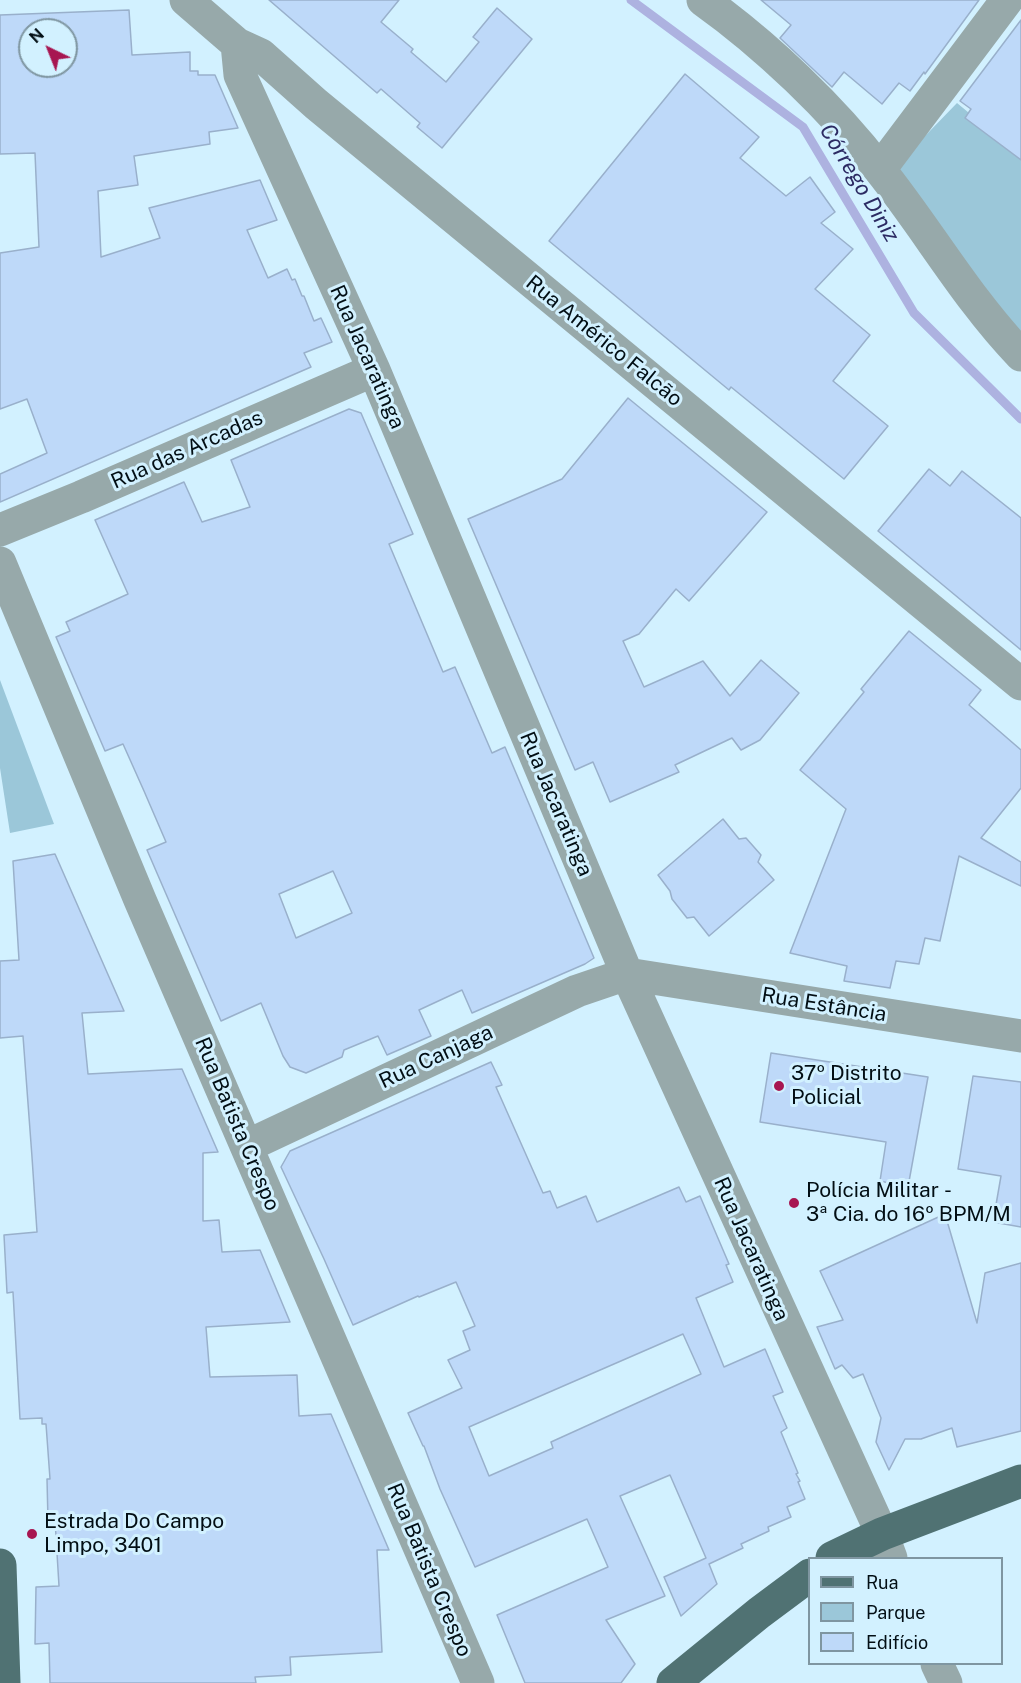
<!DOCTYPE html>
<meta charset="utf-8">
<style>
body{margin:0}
#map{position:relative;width:1021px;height:1683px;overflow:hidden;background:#d2f1ff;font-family:"Public Sans",sans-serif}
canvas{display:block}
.legend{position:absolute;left:808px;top:1557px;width:195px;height:108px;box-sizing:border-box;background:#d2f1ff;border:2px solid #7f96a1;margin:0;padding:8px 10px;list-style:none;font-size:18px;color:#020e14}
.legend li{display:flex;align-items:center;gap:12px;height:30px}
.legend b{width:30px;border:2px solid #7f96a1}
.north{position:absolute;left:18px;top:18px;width:60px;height:60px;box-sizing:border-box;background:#d2f1ff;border:2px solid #7f96a1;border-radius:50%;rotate:317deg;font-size:16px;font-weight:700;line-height:24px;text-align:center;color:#020e14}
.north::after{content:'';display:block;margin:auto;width:21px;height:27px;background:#a71651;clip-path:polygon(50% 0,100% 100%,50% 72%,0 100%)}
</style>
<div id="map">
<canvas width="1021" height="1683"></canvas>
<ul class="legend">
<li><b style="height:8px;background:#507273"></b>Rua</li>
<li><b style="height:16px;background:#9bc7d9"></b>Parque</li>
<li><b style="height:16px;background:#bed9f9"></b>Edifício</li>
</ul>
<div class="north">N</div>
</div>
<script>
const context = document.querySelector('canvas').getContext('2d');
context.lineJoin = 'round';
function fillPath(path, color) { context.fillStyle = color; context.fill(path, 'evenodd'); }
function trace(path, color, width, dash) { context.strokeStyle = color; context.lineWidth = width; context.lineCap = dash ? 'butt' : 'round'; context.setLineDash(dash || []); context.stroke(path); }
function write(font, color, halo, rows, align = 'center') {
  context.font = font + ' "Public Sans",sans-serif'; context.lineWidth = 6; context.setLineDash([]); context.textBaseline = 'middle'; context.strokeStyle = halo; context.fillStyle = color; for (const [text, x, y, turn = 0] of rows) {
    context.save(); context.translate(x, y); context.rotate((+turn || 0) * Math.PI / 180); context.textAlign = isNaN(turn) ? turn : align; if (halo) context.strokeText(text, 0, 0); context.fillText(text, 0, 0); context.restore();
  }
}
fillPath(new Path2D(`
 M957,103L1021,156V331L1013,340L893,169Z
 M0,680L54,824L10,833L0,768Z`), '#9bc7d9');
trace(new Path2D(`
 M631,0L803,127L914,313L1021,419`), '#adb2e0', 9);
const building = new Path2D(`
 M269,0H399L381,22L413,49L411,52L446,82L479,42L473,37L497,8L532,39L442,148L417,127L420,123L381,89L377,93Z
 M761,0H979L925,74L924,72L910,91L899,83L882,104L844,72L832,87L780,38L791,25Z
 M129,10L132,55L190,52V71H198V75H215L238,128L209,132L210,144L134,156L138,185L98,191L101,257L160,238L149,208L260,180L277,220L247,230L268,278L287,269L292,280L295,279L302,296H304L314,321L321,318L332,342L304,353L311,367L0,502V474L47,453L27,399L0,409V253L39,247L35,153L0,154V15ZM30,30H66V66H30Z
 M1021,20V160L965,118L971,109L960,101Z
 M685,74L759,137L740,158L786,196L810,177L835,212L821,223L853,249L815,289L870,335L833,381L888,426L844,479L731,387L729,390L549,241Z
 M628,398L767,512L689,601L676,589L639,634L623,641L644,687L703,661L730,696L761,660L799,693L760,740L741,750L732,738L675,765L679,772L610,802L593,762L575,770L468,519L562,479Z
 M349,409L361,413L413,534L389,544L443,672L455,667L492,753L505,747L594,958L585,964L472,1013L462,990L419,1010L431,1036L387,1055L378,1036L344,1050L342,1057L306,1073L290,1067L283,1056L261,1003L221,1021L147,850L166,842L144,791L123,744L105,751L56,637L70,631L66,622L128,594L95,520L184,482L202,522L250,507L231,460ZM333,871L352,913L296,938L279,894Z
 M929,469L950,486L962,471L1021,518V650L878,531Z
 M909,631L981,690L969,705L1021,750V788L981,838L1021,862V886L959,856L940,941L925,938L919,964L896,961L890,988L844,981L847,966L790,953L846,809L800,770L864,692L861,689Z
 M723,819L739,839L746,838L761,855L758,862L774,880L709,936L694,917L687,918L672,899L670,891L658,875Z
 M55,854L124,1011L82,1013L88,1074L182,1069L218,1152L203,1153V1221L219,1220L222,1252L260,1250L290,1322L206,1327L210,1377L297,1375L299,1416L331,1414L389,1550H377L382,1652L290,1657L291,1675L255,1677L256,1683H50L49,1643L35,1644L36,1587L59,1586L55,1520L48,1521L47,1479H50L46,1424H42V1418L20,1419L13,1292L7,1293L4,1235L37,1232L32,1157L23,1036L0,1038V961L19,960L13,861Z
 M771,1053L928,1077L908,1187L880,1181L886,1142L760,1122Z
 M491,1062L502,1085L496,1087L543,1193L550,1191L557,1208L586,1196L597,1222L679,1187L686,1202L700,1196L729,1264L726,1265L733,1282L696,1298L724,1367L765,1349L783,1392L773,1396L787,1428L781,1432L798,1473L796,1474L800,1481L798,1482L805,1499L787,1507L791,1517L768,1527L769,1531L741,1544L743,1548L709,1564L717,1584L681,1616L664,1577L706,1558L670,1475L620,1496L665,1596L606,1620L635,1664L621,1683H525L497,1615L608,1567L587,1519L475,1567L440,1489L424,1446H423L408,1413L462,1388L448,1360L470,1350L463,1331L475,1326L456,1282L419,1297L418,1296L353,1325L324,1259L281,1167L290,1151ZM683,1334L701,1374L551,1442L553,1448L489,1476L469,1427Z
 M973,1076L1021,1082V1227L993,1222L1001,1176L958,1169Z
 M945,1214L977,1323L985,1273L1021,1263V1431L957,1447L952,1428L921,1439H905L889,1470L876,1442L881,1418L863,1374L853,1378L842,1365L835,1369L817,1327L843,1320L820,1271Z`);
fillPath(building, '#bed9f9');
trace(building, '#99b0cb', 1.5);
trace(new Path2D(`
 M186,0L237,44L261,55L316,104L1021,684
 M703,0C766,45 832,108 880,170C928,230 967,299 1021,355
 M237,44L240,75L374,370L627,974L882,1534L891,1558
 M880,169L1007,0
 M0,530L81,497L374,370
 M0,563L140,900L478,1683
 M247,1146L577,991L627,974L1021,1036
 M937,1664L946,1683`), '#97a9aa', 33);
trace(new Path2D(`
 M832,1558L882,1534L1021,1481
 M0,1565L4,1683
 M673,1683L759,1613L810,1575`), '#507273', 33);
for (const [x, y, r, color] of [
 [779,1086,6,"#a71651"],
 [794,1203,6,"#a71651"],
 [32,1534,6,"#a71651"]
]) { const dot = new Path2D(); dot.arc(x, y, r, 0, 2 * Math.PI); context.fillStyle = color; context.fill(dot); trace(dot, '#d2f1ff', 2); }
write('21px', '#020e14', '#d2f1ff', [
 ["Rua Américo Falcão",604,341,39],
 ["Rua Jacaratinga",367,357,66],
 ["Rua das Arcadas",187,450,-24],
 ["Rua Jacaratinga",556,804,67],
 ["Rua Estância",824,1005,9],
 ["Rua Canjaga",436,1057,-25],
 ["Rua Batista Crespo",237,1124,67],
 ["Rua Jacaratinga",751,1249,66],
 ["Rua Batista Crespo",429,1570,67]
]);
write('21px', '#020e14', '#d2f1ff', [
 ["37º Distrito",791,1074],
 ["Policial",791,1098],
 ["Polícia Militar -",806,1191],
 ["3ª Cia. do 16º BPM/M",806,1215],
 ["Estrada Do Campo",44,1522],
 ["Limpo, 3401",44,1546]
], 'left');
write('italic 22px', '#2c2b63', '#d2f1ff', [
 ["Córrego Diniz",859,183,59]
]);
</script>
